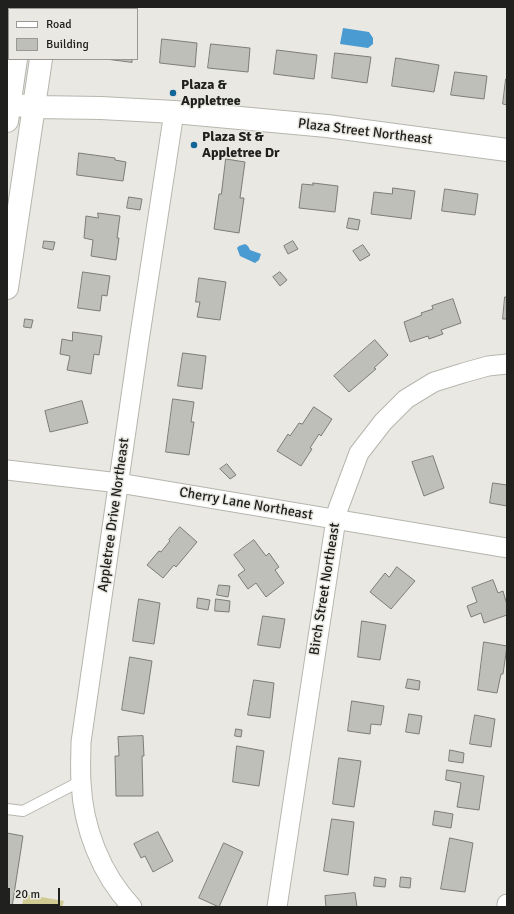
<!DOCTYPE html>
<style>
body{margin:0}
#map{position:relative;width:514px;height:914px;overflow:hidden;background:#e9e8e2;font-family:Signika,sans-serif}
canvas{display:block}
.frame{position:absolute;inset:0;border:8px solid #20201e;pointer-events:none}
.legend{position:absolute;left:8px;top:8px;width:130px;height:52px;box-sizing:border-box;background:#e9e8e2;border:1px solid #999894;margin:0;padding:5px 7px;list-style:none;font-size:12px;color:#20201e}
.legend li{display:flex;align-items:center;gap:8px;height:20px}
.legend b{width:20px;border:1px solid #999894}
.scale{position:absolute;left:8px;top:888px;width:52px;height:18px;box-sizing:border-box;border:2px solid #20201e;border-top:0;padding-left:5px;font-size:12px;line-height:14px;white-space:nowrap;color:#20201e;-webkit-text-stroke:3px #e9e8e2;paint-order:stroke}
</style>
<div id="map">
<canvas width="514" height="914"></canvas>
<div class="frame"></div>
<ul class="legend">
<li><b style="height:5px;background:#fff"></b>Road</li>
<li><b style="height:11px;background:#bfbfb9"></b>Building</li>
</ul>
<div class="scale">20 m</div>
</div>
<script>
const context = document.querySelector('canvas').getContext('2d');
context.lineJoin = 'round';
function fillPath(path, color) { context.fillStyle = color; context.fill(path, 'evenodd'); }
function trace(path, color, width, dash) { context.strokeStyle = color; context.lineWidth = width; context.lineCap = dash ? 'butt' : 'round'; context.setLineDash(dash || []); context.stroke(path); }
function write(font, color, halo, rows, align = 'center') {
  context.font = font + ' Signika,sans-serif'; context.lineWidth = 3; context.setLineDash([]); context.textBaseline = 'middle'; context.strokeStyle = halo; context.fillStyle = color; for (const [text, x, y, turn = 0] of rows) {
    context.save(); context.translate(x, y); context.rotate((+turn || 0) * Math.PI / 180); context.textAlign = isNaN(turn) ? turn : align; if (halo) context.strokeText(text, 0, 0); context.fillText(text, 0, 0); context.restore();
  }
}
fillPath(new Path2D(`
 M24,894L64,901L62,907H22Z`), '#d0cb92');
fillPath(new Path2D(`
 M343,28L369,32L373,38V44L368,48L340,44Z
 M245,244L248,246L250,250L261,254L259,260L255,263L240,256L237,248L239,246Z`), '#4a9bd2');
const building = new Path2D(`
 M162,39L197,43L195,67L160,63Z
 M211,44L250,48L248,72L208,68Z
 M277,50L317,55L314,79L274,74Z
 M335,53L371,57L367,83L332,78Z
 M396,58L439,65L434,92L392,86Z
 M106,59H132V62Z
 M455,72L487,76L484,99L451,95Z
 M506,79H507V105L503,104Z
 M79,153L115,158V160L126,162L123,181L77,175Z
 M226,159L245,162L240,198H244L239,233L214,229L219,194H221Z
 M313,183L338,186L335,212L299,208L302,184L313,185Z
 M393,188L415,191L411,219L371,214L374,192L392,194Z
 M445,189L478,194L475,215L442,211Z
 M129,197L142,199L140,210L127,208Z
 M98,213L120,216L117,238H119L116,260L91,256L93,240L84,238L86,216L98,218Z
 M349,218L360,220L358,230L347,228Z
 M44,241L55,242L53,250L43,248Z
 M293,241L298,249L288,254L284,246Z
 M363,245L370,255L360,261L353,251Z
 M83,272L110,276L107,296L102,295L100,311L78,308Z
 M280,272L287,280L280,286L273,277Z
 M199,278L226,282L220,320L197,317L200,302H196Z
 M505,297H507V319H503Z
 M453,299L461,323L441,330L443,334L429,339L428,336L410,342L404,322L422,315L421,313L433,309L432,306Z
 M25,319L33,320L31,328L24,327Z
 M73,332L102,336L99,355L94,354L91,374L67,370L70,356L60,354L62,339L72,341Z
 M375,340L388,355L374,368L376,369L349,392L334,376Z
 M183,353L206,356L202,389L178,386Z
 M173,399L194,402L191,422H194L189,455L166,452Z
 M82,401L88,423L50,432L45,411Z
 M314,407L332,419L321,436L319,434L310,448L312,449L301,466L277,451L288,434L290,436L299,423L302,424Z
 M433,456L444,488L424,496L412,462Z
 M227,464L236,475L230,479L220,469Z
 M493,483L507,485V506L490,503Z
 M180,527L197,542L176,567L174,565L163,578L147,565L159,551L161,552L170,541L169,540Z
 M254,540L266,556L269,553L279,567L275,570L284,583L266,597L256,583L248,589L238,575L245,570L234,555Z
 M397,567L415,581L391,609L370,592L385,573L389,577Z
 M493,580L498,593L503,591L507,605V615L484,623L481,613L471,617L467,606L477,602L472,588Z
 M219,585L230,586L228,597L217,595Z
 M198,598L210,600L208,610L197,608Z
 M139,599L160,603L154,644L133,641Z
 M216,599L230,601L229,612L215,611Z
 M263,616L285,619L280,648L258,645Z
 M362,621L386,625L380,660L358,657Z
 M484,642L507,646L503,674H501L497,693L478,690Z
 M130,657L152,661L144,714L122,710Z
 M408,679L420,681L419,690L406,688Z
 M254,680L274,683L270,718L248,715Z
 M352,701L384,706L381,725L371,724L370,734L348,731Z
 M409,714L422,716L419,734L406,732Z
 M475,715L495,719L491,747L470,744Z
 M236,729L242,730L241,737L235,736Z
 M143,736L144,756H142L143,796H116L115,756H119L118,737Z
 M237,746L264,751L259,786L233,782Z
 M450,750L464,753L463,763L449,761Z
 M339,758L361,761L354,807L333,804Z
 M447,770L484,776L479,810L457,807L461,783L446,780Z
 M435,811L453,814L451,828L433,825Z
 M332,819L354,822L348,875L324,871Z
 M158,832L173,861L153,872L145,856L141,858L134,844Z
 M7,833L23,836L12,907H7Z
 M450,838L473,843L465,892L441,889Z
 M224,843L243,852L219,907L199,898Z
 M375,877L386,879L385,887L374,886Z
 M401,877L411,878L410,888L400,887Z
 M355,893L357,907H326L325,896Z`);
fillPath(building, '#bfbfb9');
trace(building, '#7d7d77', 1);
const service = new Path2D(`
 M7,809L23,811L81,781`);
const minor = new Path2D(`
 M7,470L119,483L507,548
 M132,907C101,874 83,828 81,782C80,768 81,755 81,742L139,341L174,112
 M277,907L336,519L338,509L359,453L383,422L406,399L434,382L463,373L488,366L507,364
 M507,907V904`);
const secondary = new Path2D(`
 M24,9V7
 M47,9L48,7
 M7,104L34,107L101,108L174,112L327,126L507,150
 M7,121L16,59
 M7,288L41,59`);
trace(service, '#b6b6af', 12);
trace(minor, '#b6b6af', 21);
trace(secondary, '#b6b6af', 24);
trace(service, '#fff', 10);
trace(minor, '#fff', 19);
trace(secondary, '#fff', 22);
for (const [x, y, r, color] of [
 [173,93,4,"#116697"],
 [194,145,4,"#116697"]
]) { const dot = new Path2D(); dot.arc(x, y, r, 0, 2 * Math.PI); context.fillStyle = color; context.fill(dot); trace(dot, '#e9e8e2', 1.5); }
write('bold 14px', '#20201e', '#e9e8e2', [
 ["Plaza &",181,85],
 ["Appletree",181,101],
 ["Plaza St &",202,137],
 ["Appletree Dr",202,153]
], 'left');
write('14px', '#20201e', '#e9e8e2', [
 ["Plaza Street Northeast",365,132,7],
 ["Cherry Lane Northeast",246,504,10],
 ["Appletree Drive Northeast",114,515,-82],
 ["Birch Street Northeast",325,589,-81]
]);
</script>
